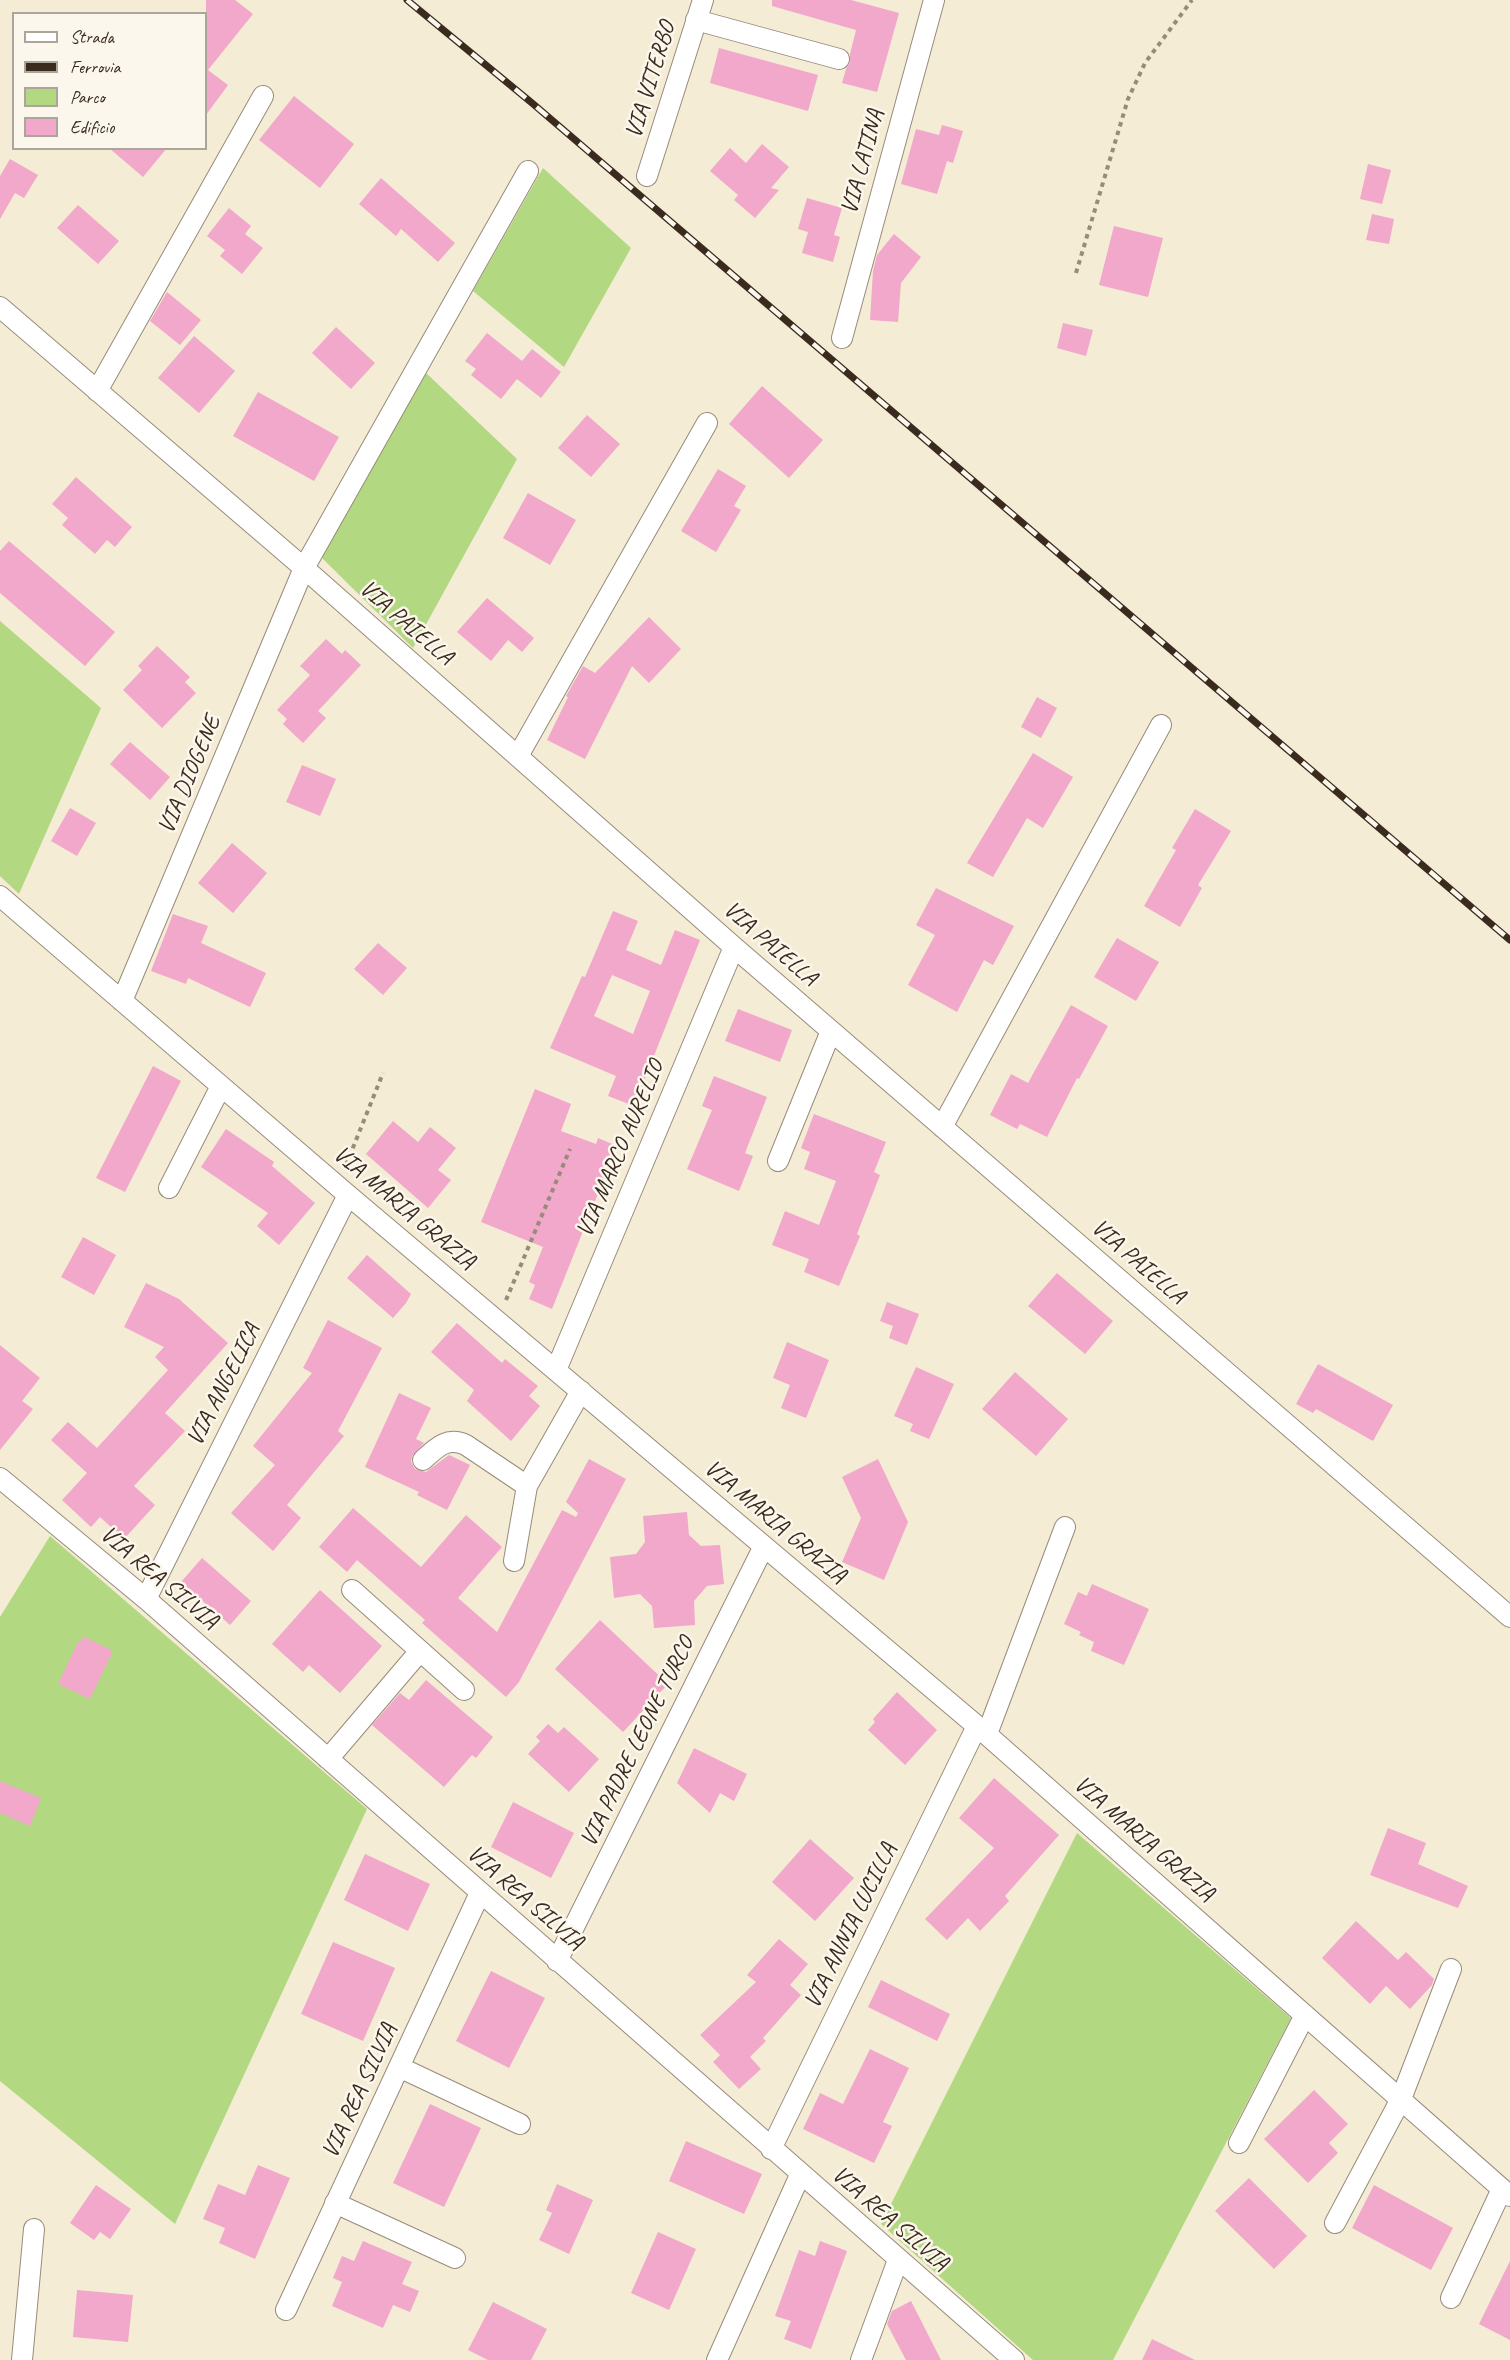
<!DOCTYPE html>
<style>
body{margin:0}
#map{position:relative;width:1510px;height:2360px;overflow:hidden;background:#f4ecd5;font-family:Caveat,sans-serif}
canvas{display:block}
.legend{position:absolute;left:12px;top:12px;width:195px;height:138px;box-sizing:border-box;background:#fbf7ec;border:2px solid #aea59a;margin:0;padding:8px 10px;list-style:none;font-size:18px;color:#3b2a1e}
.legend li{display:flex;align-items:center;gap:12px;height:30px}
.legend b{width:30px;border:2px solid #aea59a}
</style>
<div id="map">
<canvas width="1510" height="2360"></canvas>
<ul class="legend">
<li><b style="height:8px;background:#fff"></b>Strada</li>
<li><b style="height:8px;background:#3b2a1e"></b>Ferrovia</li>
<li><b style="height:16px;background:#b2d882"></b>Parco</li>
<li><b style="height:16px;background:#f1a8cb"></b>Edificio</li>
</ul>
</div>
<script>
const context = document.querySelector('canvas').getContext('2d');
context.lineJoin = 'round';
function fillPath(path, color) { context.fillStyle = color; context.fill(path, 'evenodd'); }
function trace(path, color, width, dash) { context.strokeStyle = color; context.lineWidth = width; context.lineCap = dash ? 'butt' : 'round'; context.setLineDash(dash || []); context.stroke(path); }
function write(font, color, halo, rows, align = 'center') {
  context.font = font + ' Caveat,sans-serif'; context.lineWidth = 5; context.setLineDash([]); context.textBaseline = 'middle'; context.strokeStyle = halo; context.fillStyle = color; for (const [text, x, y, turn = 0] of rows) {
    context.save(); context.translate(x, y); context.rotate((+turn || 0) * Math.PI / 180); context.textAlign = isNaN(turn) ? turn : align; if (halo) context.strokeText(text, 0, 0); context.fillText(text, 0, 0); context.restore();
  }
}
fillPath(new Path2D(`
 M543,168L631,248L564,367L473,291Z
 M425,372L517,459L413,648L321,557Z
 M0,621L101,708L19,894L0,876Z
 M50,1536L367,1809L175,2224L0,2081V1617Z
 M1077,1833L1291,2018L1113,2360H1033L881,2224Z`), '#b2d882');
fillPath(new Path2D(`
 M206,0H235L253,14L208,70L228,85L206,115Z
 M772,0H851L899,13L877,92L842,83L846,69L850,63V54L856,30L772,6Z
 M719,48L818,75L808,111L710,83Z
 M294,96L354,144L320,188L259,140Z
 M942,125L963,131L953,163L947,161L937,194L901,184L916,129L939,135Z
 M762,144L789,167L771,188L779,190L755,218L734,200L738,195L710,171L730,148L746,163Z
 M109,148H167L143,177Z
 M10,159L38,175L24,198L15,193L0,219V176Z
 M1368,164L1391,170L1382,204L1360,199Z
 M381,178L455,243L438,262L401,229L396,236L359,204Z
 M807,198L842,208L834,235L840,237L833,262L802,253L808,232L798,229Z
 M78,205L119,241L98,264L57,228Z
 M229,208L251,226L245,234L263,248L242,274L220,256L225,250L207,236Z
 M1372,214L1394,219L1389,244L1366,240Z
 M1114,226L1163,238L1148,297L1099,285Z
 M894,234L921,257L901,283L898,322L870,320L873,271L877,255Z
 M167,292L201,320L180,345L150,321Z
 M1063,323L1093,330L1086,356L1057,348Z
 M336,327L375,363L351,389L312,353Z
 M487,333L522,361L532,349L561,372L541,398L517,379L501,399L471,375L476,369L465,361Z
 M194,336L235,371L199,413L158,378Z
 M762,386L823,440L789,478L729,424Z
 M258,392L339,437L314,481L233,436Z
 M587,415L620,444L591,477L558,448Z
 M718,469L746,486L734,506L741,510L716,552L681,531Z
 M76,477L132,527L115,547L107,540L95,554L62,525L68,518L52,504Z
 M528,493L576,520L550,565L503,538Z
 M9,541L115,632L85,666L0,593V551Z
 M487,598L534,638L522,652L508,640L491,661L457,632Z
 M649,617L681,649L649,683L632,666L585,759L547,740L568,697L566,696L583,666L595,673Z
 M326,639L342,654L345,650L361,665L318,711L326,718L303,743L283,724L287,719L277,710L310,675L300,666Z
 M157,646L190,677L185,682L196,693L162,728L123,690L142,670L138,666Z
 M1037,697L1057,708L1041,738L1021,727Z
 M130,742L170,777L150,800L110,764Z
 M1033,753L1073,777L1043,828L1027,818L993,877L967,863Z
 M302,765L336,779L320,816L286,802Z
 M70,808L96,823L77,856L51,841Z
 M1195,809L1231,831L1198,885L1202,888L1180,927L1144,906L1176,850L1172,848Z
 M232,843L267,873L233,913L198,883Z
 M936,888L1014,926L993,965L984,960L957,1012L908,985L935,935L916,925Z
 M613,911L638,921L626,950L661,965L675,930L700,940L634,1106L608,1096L616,1076L550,1048L582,976L585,977ZM612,975L650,991L633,1034L594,1016Z
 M173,914L208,926L201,943L266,973L250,1007L188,978L186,984L151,971Z
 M1117,938L1159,962L1136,1001L1094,977Z
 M378,943L407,968L383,995L354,969Z
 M1071,1005L1108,1026L1079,1079L1077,1078L1047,1137L1020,1124L1017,1129L990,1115L1011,1074L1028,1083Z
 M738,1009L792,1030L780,1062L725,1041Z
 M153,1066L181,1081L125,1192L96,1178Z
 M714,1076L767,1097L745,1153L753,1156L739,1191L687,1169L712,1110L702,1106Z
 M535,1089L571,1104L561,1131L596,1144L598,1138L617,1146L552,1309L529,1299L535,1285L529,1282L543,1247L481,1222Z
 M814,1114L886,1142L874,1172L880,1175L857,1234L860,1236L839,1286L804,1272L809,1259L772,1245L785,1211L819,1225L836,1181L804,1169L810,1152L801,1148Z
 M393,1121L418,1142L430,1127L456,1148L438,1170L451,1180L428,1208L366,1154Z
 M226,1129L274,1162L272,1166L315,1203L279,1245L257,1226L268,1213L201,1167Z
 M83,1237L116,1255L94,1295L61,1277Z
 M367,1255L411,1294L406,1303L393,1318L347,1278Z
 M1057,1273L1113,1321L1085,1354L1028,1306Z
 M146,1283L179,1299L228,1343L165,1413L185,1431L134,1486L155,1505L124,1539L100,1517L91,1527L62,1500L87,1473L51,1440L68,1422L97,1448L168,1370L155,1357L164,1347L124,1327Z
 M887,1302L919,1314L907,1345L889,1338L893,1326L880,1321Z
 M328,1320L382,1348L338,1431L344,1436L287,1505L301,1518L273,1551L231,1513L275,1465L253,1446L312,1373L303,1368Z
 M457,1323L502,1363L505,1359L538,1386L529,1396L540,1406L511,1441L467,1401L474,1390L431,1352Z
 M787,1342L829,1360L806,1418L781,1408L790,1385L773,1378Z
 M0,1345L40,1378L22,1401L33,1409L0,1450Z
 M1318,1364L1393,1405L1373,1441L1316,1409L1313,1413L1296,1404Z
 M916,1367L954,1384L929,1439L910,1431L913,1424L894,1416Z
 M1015,1372L1068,1419L1036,1456L982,1409Z
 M399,1393L431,1408L416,1439L424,1443L412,1456L411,1462L415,1469L426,1472L449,1455L470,1465L447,1510L417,1495L419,1492L365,1467Z
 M589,1459L626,1479L519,1682L506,1697L422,1623L425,1620L357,1560L347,1572L319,1547L353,1508L421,1567L466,1515L502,1547L458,1598L497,1632L562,1510L576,1517L578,1513L566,1502Z
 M878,1459L908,1522L884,1580L842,1562L861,1518L842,1477Z
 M687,1512L689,1535L701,1546L720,1545L724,1584L707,1586L694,1601L695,1625L654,1628L652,1606L640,1594L614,1598L610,1557L636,1554L645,1542L643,1516Z
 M202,1558L251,1601L230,1625L181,1582Z
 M1092,1584L1149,1609L1124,1665L1091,1651L1094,1642L1079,1635L1081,1632L1064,1624L1078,1592L1087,1596Z
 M320,1590L382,1646L340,1693L309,1665L303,1672L272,1644Z
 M600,1620L668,1684L623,1732L555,1669Z
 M83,1636L113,1651L90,1699L58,1684L78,1642L80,1643Z
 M426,1680L493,1737L476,1758L472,1755L444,1787L372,1725L400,1693L409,1700Z
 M897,1692L937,1730L905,1765L868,1730L875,1722L873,1719Z
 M548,1724L558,1733L564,1727L599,1759L569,1792L528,1754L540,1741L536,1737Z
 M694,1748L747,1774L734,1801L720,1793L710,1813L677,1783Z
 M994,1778L1059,1835L1005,1896L1009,1901L980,1931L968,1918L947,1940L925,1919L994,1848L959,1818Z
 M0,1781L41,1798L30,1826L0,1813Z
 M513,1802L574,1833L551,1878L491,1847Z
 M1388,1828L1426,1843L1418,1864L1468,1886L1458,1908L1370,1875Z
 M810,1839L854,1878L815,1921L772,1882Z
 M365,1854L430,1884L408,1931L344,1900Z
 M1356,1921L1398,1960L1406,1952L1434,1979L1432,1985L1410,2009L1386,1986L1370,2004L1322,1958Z
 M779,1939L808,1964L790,1985L801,1995L763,2038L766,2041L750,2057L761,2069L739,2089L713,2062L720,2055L700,2035L756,1982L747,1975Z
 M333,1942L395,1968L363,2041L301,2014Z
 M491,1971L545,1998L509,2068L456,2041Z
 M881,1980L950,2014L937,2041L868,2007Z
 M870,2049L909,2068L883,2122L892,2126L874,2163L803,2129L820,2093L843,2104Z
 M1314,2090L1348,2124L1329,2143L1338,2153L1308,2183L1264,2139Z
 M430,2104L481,2128L444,2207L393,2183Z
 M686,2141L762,2174L744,2214L669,2181Z
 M258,2165L290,2178L255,2259L219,2243L225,2228L203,2219L218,2184L245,2195Z
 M1249,2178L1307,2236L1274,2269L1215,2211Z
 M557,2184L593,2200L569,2254L539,2240L552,2213L546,2210Z
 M96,2185L131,2209L110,2239L100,2232L94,2240L70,2223Z
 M1374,2185L1453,2228L1431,2270L1352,2228Z
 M658,2232L696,2249L669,2310L631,2293Z
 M363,2241L412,2262L402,2284L419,2291L410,2312L393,2305L383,2328L332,2306L342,2282L333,2278L342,2256L354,2261Z
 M820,2241L847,2251L811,2349L784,2339L791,2321L775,2316L799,2250L815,2256Z
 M1510,2261V2340L1479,2324Z
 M77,2290L133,2295L128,2342L73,2337Z
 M911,2301L941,2360H906L887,2324L892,2311Z
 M493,2302L547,2329L531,2360H488L468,2350Z
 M1152,2339L1195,2360H1142Z`), '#f1a8cb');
const street = new Path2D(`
 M696,20L839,59
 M647,176L703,0
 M0,307L304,568L734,947L1510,1617
 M842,338L934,0
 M97,391L263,96
 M518,756L707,423
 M0,896L348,1195L977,1726L1510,2196
 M122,1001L304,568L528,171
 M942,1127L1161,725
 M778,1161L831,1031
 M169,1188L221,1086
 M556,1370L734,947
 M423,1460C436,1448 447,1436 466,1445L527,1486
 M0,1478L146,1599L1014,2360
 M514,1561L527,1486L581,1391
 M352,1590L464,1690
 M146,1599L348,1195
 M987,1734L1065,1527
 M328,1759L420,1651
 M557,1961L764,1546
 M399,2067L520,2124
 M1239,2143L1305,2015
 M771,2149L977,1726
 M335,2203L455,2258
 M1335,2223L1401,2099L1451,1969
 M1451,2298L1502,2189
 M286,2310L480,1893
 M22,2360L34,2229
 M717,2360L800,2175
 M861,2360L898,2260`);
trace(street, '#988b7a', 22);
trace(new Path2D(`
 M1076,273L1128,99L1145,63L1192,0
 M346,1165L383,1073
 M506,1300L570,1149`), '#988b7a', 4, [4.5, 4.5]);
trace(street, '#fff', 20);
const rail = new Path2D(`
 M407,0L532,103L1510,940`);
trace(rail, '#3b2a1e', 7);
trace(rail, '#fbf7ec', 4.5, [14]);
write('24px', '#3b2a1e', '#fbf7ec', [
 ["VIA VITERBO",651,80,-73],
 ["VIA LATINA",863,162,-75],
 ["VIA PAIELLA",406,623,41],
 ["VIA DIOGENE",190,775,-67],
 ["VIA PAIELLA",770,944,41],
 ["VIA MARCO AURELIO",621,1149,-67],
 ["VIA MARIA GRAZIA",404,1208,40],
 ["VIA PAIELLA",1138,1262,41],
 ["VIA ANGELICA",224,1385,-63],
 ["VIA MARIA GRAZIA",775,1522,40],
 ["VIA REA SILVIA",159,1578,40],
 ["VIA PADRE LEONE TURCO",638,1742,-64],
 ["VIA MARIA GRAZIA",1144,1839,41],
 ["VIA REA SILVIA",525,1898,41],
 ["VIA ANNIA LUCILLA",851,1926,-64],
 ["VIA REA SILVIA",360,2091,-65],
 ["VIA REA SILVIA",890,2219,41]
]);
</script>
